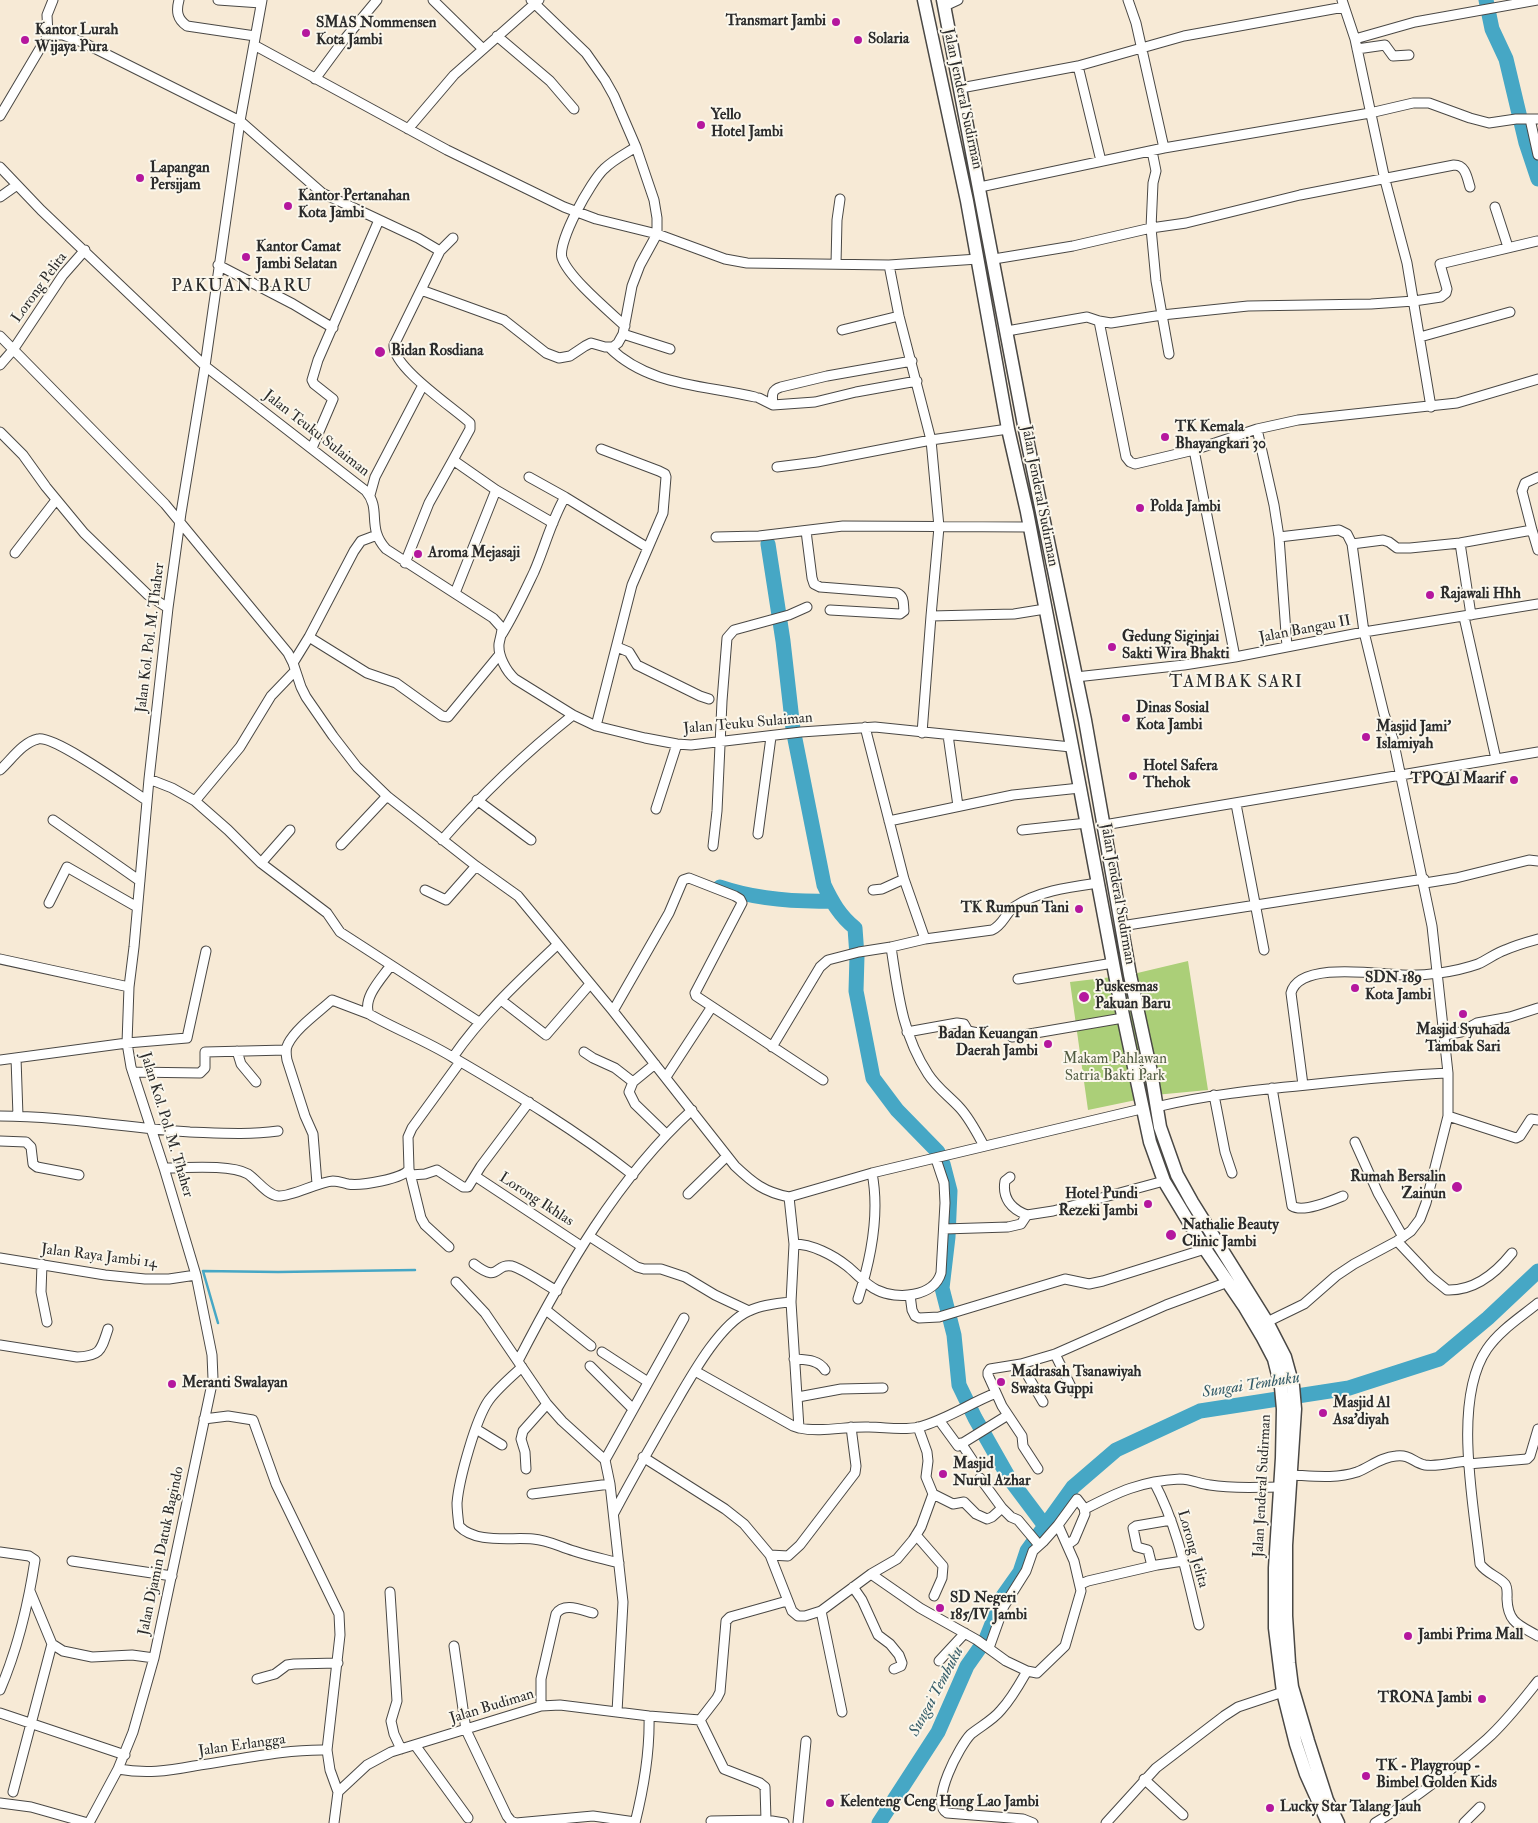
<!DOCTYPE html>
<style>
body{margin:0}
canvas{display:block;background:#f7ead6}
</style>
<canvas width="1538" height="1823"></canvas>
<script>
const context = document.querySelector('canvas').getContext('2d');
context.lineJoin = 'round';
function fillPath(path, color) { context.fillStyle = color; context.fill(path, 'evenodd'); }
function trace(path, color, width, dash) { context.strokeStyle = color; context.lineWidth = width; context.lineCap = dash ? 'butt' : 'round'; context.setLineDash(dash || []); context.stroke(path); }
function write(font, color, halo, rows, align = 'center') {
  context.font = font + ' "IM FELL Double Pica",serif'; context.lineWidth = 4; context.setLineDash([]); context.textBaseline = 'middle'; context.strokeStyle = halo; context.fillStyle = color; for (const [text, x, y, turn = 0] of rows) {
    context.save(); context.translate(x, y); context.rotate((+turn || 0) * Math.PI / 180); context.textAlign = isNaN(turn) ? turn : align; if (halo) context.strokeText(text, 0, 0); context.fillText(text, 0, 0); context.restore();
  }
}
fillPath(new Path2D(`
 M1188,961L1208,1090L1155,1095L1153,1098L1136,1100L1088,1110L1070,982L1129,975Z`), '#abcf78');
trace(new Path2D(`
 M218,1323L203,1271L278,1272L415,1270`), '#46a7c5', 2.5);
trace(new Path2D(`
 M1486,0L1492,29L1506,59L1526,143L1538,179
 M768,544L783,641L793,729L824,885C832,902 840,916 855,928L857,956L856,991L873,1078L897,1110L938,1152
 M720,887C755,899 794,902 832,901
 M943,1164L950,1191L948,1237L942,1288L954,1335L959,1385L975,1418L1009,1478L1045,1526
 M879,1823L938,1732L967,1666L986,1639L1003,1596L1020,1572L1027,1551L1073,1487L1116,1450L1200,1411L1349,1388L1439,1359L1488,1318L1538,1271`), '#46a7c5', 15);
const minor = new Path2D(`
 M179,0C176,11 177,19 187,26L255,36
 M218,0L261,3
 M433,0L483,49
 M1128,0L1136,23L1164,148
 M1342,0L1355,39L1385,180L1407,263L1431,407
 M945,6L958,0
 M48,35H63L82,42L240,121L322,193L418,238L440,251L394,345C392,367 454,408 470,423V429L453,460L496,490L553,523
 M497,36L550,81L574,109
 M1355,39L1415,22L1538,0
 M254,45L447,150L564,207L596,219L657,234L725,259L747,263L889,265L978,259
 M1357,49L1385,45L1393,56L1409,55
 M1078,66L1101,161
 M315,79L343,41L377,0
 M961,88L1078,66L1184,36L1344,7
 M0,116L48,35L47,15L53,0
 M1530,119L1538,155
 M408,129L454,75L539,0
 M1152,151L1156,171L1153,183L1151,228L1186,223L1300,195L1454,165C1466,165 1467,178 1470,187
 M0,167L41,210L205,366L366,491C382,510 366,527 386,549L493,618L502,628C502,633 500,638 499,644C498,656 506,671 515,679L573,715L596,726L645,738L677,744L691,745L801,732L875,727L1071,747
 M980,187L1164,148L1370,113L1413,103H1429L1470,118L1489,123L1516,119H1538
 M0,197L17,185
 M1495,207L1508,247
 M440,251L453,238
 M994,259L1073,246L1151,228L1156,281L1169,354
 M836,264L837,220L840,199
 M218,265L293,304L333,328
 M889,265L899,316L931,440L939,527L931,616L1014,614L1045,609
 M421,290L504,320L546,353L559,358L570,356L585,346L591,343L605,347H613L618,343L623,334L632,286L640,265L657,234V218L654,200L636,147L614,96L605,80L586,53L531,0
 M1099,321L1126,457L1130,462L1135,464L1194,450L1257,429L1298,420L1457,403L1538,379
 M625,326C609,311 569,278 562,258C557,242 591,181 604,169C613,160 625,154 636,147
 M842,330L899,316
 M1007,331L1087,317L1099,321L1111,323L1162,315L1248,306L1371,304L1414,301L1441,297L1446,293L1447,289L1440,264L1537,241
 M623,334L670,349
 M0,336L165,504L288,653L293,663L301,687L306,697L333,736L357,767L387,796L476,866L518,896L613,1011L735,1166C753,1183 764,1192 789,1197L872,1173L1141,1109
 M1420,337L1510,312
 M609,347C648,386 704,385 755,397
 M0,365L13,350L63,275L85,250
 M759,398L773,405L815,402L856,392L917,381
 M773,405C772,395 771,390 781,387L827,376L912,361
 M1257,429L1274,505L1279,537L1287,647
 M0,432L23,455L46,487L84,533L148,595L168,608
 M312,448L333,399L314,384L312,380L318,360L379,220
 M1194,450L1235,657
 M777,467L817,462L931,440L1008,429
 M529,477L565,497
 M370,495L375,477L423,385
 M1532,530L1538,550
 M806,531L812,578L814,584L820,587L897,593C905,597 903,604 904,611L900,614L830,610
 M716,537L759,536L843,526L1029,527
 M1460,543L1471,615
 M1352,544L1383,540L1389,542L1397,548H1410L1460,543L1532,530L1522,491L1525,483L1538,477
 M15,553L56,500
 M405,563L429,503L453,460
 M455,593L496,490
 M1464,617L1496,759
 M502,634C514,615 524,593 534,572C545,547 551,521 565,497L648,548
 M309,637L367,673L396,683L442,716L448,717L500,654
 M617,647L629,652L637,665L700,696L709,699
 M293,663L309,637L354,551L361,541L377,535
 M295,671L271,696L240,747L195,801L228,830L261,863L327,913L340,932L391,965C382,978 362,998 369,1014C397,1030 427,1041 454,1058C516,1094 577,1131 633,1175
 M1076,677L1184,665L1235,657L1364,632L1538,604
 M596,726L632,585L663,513L666,477L665,474L659,471L601,449
 M865,727L904,879L925,939
 M922,733L931,616
 M948,735L958,806
 M0,770C11,760 23,742 38,739C54,735 129,789 146,800
 M149,779L172,788L195,801
 M477,800L531,840
 M1236,804L1264,950
 M656,809L677,744
 M53,820L140,881
 M889,821L1013,795L1080,788
 M1104,825L1538,752
 M1022,830L1087,823
 M758,834L771,737
 M442,840C483,793 524,754 573,715
 M341,845L387,796
 M713,846L717,811L722,701L727,638L734,630L789,615L807,607
 M261,863L290,830
 M1425,883L1456,878L1529,860L1538,861
 M425,890L446,900L476,866
 M873,890L882,889L904,879
 M49,903L67,867L137,907
 M1121,926L1424,879
 M891,947C898,993 902,1034 928,1074C937,1088 949,1096 960,1108C970,1119 977,1133 984,1146
 M0,959L129,987
 M391,965L479,1022
 M1018,979L1113,963
 M501,1000L546,1035L590,984
 M613,1011L669,913L683,880L689,878L735,896L740,899L742,903L695,993L696,996L823,1080
 M907,1032L957,1023L964,1024L968,1031L978,1033
 M1445,1035L1461,1032L1477,1023L1510,1017L1538,1008
 M1012,1037L1123,1018
 M772,1047L820,967L828,960L859,952L891,947L925,939L992,930C1003,925 1005,914 1014,907C1038,891 1070,887 1098,883
 M237,1051L241,1064L256,1082
 M584,1052L593,1058L615,1068L633,1082
 M453,1057C482,1015 520,980 557,945
 M16,1058L18,1116
 M0,1060L127,1043L187,1038L206,951
 M655,1064L633,1082L629,1092L635,1104L666,1134
 M133,1072L200,1073L205,1068V1052L286,1050
 M666,1077L711,1008
 M1303,1085L1291,993C1299,961 1377,974 1402,975C1426,976 1455,972 1478,964C1487,960 1496,953 1505,950C1516,945 1527,942 1538,939
 M1272,1088L1292,1206C1303,1213 1331,1201 1343,1196
 M1214,1095L1225,1152L1232,1173
 M1156,1107C1206,1095 1256,1090 1307,1085C1354,1080 1401,1075 1448,1073
 M0,1116C64,1116 127,1128 190,1132C220,1133 248,1135 278,1131
 M1448,1116L1516,1138L1520,1136L1531,1119L1538,1120
 M0,1141L26,1142L31,1147L33,1164L37,1167L79,1175
 M1355,1142L1378,1193L1403,1237
 M164,1168C185,1168 230,1164 248,1174C257,1180 267,1195 278,1196C291,1197 318,1182 333,1181C339,1181 343,1183 348,1184C360,1186 404,1179 409,1169
 M411,1175L425,1174L437,1170L463,1187H468L481,1166L529,1102
 M475,1176L581,1246
 M1010,1177L1005,1181C1002,1198 1011,1209 1027,1215L1053,1211L1164,1181
 M317,1184L313,1134L305,1116L287,1060C286,1054 285,1049 288,1044C296,1028 319,1012 332,1000L369,1014
 M688,1194L727,1156
 M944,1229L1008,1227L1021,1224L1027,1215
 M589,1236L637,1267L644,1269H661L685,1277L715,1295L749,1311
 M1397,1241L1431,1277L1447,1290C1475,1291 1496,1273 1512,1253
 M794,1244C812,1244 833,1255 847,1266C857,1274 866,1285 877,1290C897,1300 934,1297 941,1273L945,1203L944,1183L936,1159
 M449,1247L425,1225L421,1218L409,1169L408,1137L412,1128L460,1062
 M0,1258L105,1275L145,1279H169L196,1275
 M42,1264L41,1292L47,1322
 M474,1264C500,1284 494,1263 512,1266C523,1269 546,1285 557,1291
 M456,1282L485,1313L547,1404L562,1421L605,1460L610,1484L623,1602L617,1712
 M910,1295L912,1310L915,1316L919,1318L939,1317L1065,1279L1089,1284L1103,1281L1205,1249
 M858,1299C871,1259 880,1214 872,1173
 M791,1302L799,1428C822,1433 846,1426 869,1427C885,1427 902,1431 919,1427C946,1420 970,1403 996,1393
 M1538,1303C1521,1317 1500,1330 1487,1349C1452,1400 1474,1506 1480,1564C1487,1574 1498,1576 1505,1584C1508,1588 1507,1595 1507,1599C1508,1623 1519,1625 1538,1636
 M546,1310L591,1346
 M1267,1322L1304,1304L1336,1276L1354,1264L1397,1241L1411,1231L1420,1219L1426,1203L1448,1116V1073L1432,926L1393,739L1384,714L1364,632L1352,544L1347,534L1339,530L1279,537
 M0,1345L77,1357C101,1356 101,1350 108,1329
 M602,1352L648,1382
 M1055,1354L1073,1391
 M794,1359C805,1360 818,1359 825,1370
 M518,1361C564,1272 617,1178 692,1110
 M1021,1364L990,1369L988,1372V1375L1002,1406L1022,1436L1023,1446L1038,1469
 M590,1366L633,1409
 M522,1367C511,1377 498,1388 489,1400C476,1418 459,1479 457,1503C457,1510 458,1518 459,1526C476,1544 510,1537 533,1539C548,1540 560,1547 574,1551C589,1556 604,1559 619,1563
 M695,1371L793,1426L799,1428
 M798,1397L841,1389L883,1388
 M1043,1402L1021,1364L1055,1354L1166,1305L1228,1282
 M204,1419L228,1416L253,1420L276,1484L339,1614L340,1635L327,1750
 M939,1420L958,1446L1008,1415
 M476,1429L502,1445
 M961,1443L973,1461
 M643,1457L725,1509L744,1524L770,1555L788,1556L800,1545L855,1473L856,1466L851,1427
 M605,1460L684,1318
 M1468,1464L1527,1459L1530,1456L1538,1429
 M526,1469L525,1452L521,1439L523,1431L547,1404
 M1291,1475C1313,1476 1336,1479 1357,1472C1370,1467 1381,1457 1396,1456C1410,1454 1414,1463 1425,1465C1438,1467 1454,1462 1467,1461
 M980,1478L1002,1508L1011,1517L1018,1520L1039,1545
 M1154,1482C1178,1527 1187,1576 1199,1625
 M532,1494L610,1484
 M933,1494L953,1504L964,1502L976,1514L987,1519L992,1517L1002,1508
 M1085,1509C1118,1492 1141,1481 1180,1479C1191,1479 1200,1484 1210,1485C1233,1489 1257,1487 1280,1487
 M614,1513C631,1480 650,1448 668,1416C686,1386 717,1325 749,1311C761,1305 778,1303 791,1302L794,1244L789,1197
 M916,1535L943,1566L942,1578L934,1596
 M0,1552L29,1556L35,1560C28,1606 18,1648 0,1690
 M770,1555L792,1611L798,1616H805L821,1611L871,1574L897,1559L913,1540L921,1527L933,1494L926,1477L928,1461L927,1452L918,1427
 M72,1561L172,1576
 M1152,1566L1148,1550L1137,1547L1133,1528L1136,1526L1171,1520
 M871,1574L920,1608L977,1640L1006,1661L1027,1671L1037,1673L1065,1646L1081,1591L1074,1561L1058,1525L1077,1499L1084,1508L1085,1514L1074,1540L1067,1545
 M1081,1584L1088,1581L1157,1565L1183,1561
 M853,1587L862,1600L878,1635L890,1644L899,1655L902,1663L901,1666L894,1669
 M30,1591L52,1644L63,1651L92,1657L132,1655L154,1658
 M390,1592L397,1701L391,1721L394,1734L401,1749
 M821,1611L842,1712
 M454,1646L466,1730L507,1816L511,1821L516,1823L593,1816L635,1822
 M989,1648L1004,1606L1026,1571L1033,1551L1043,1542L1058,1525
 M939,1661L965,1633
 M1027,1671C1019,1685 1012,1698 1001,1710C993,1720 981,1726 971,1734C960,1745 929,1803 947,1813L1023,1819L1033,1823
 M257,1679L275,1674L287,1665L294,1664L338,1663
 M541,1706V1679L556,1614C564,1602 581,1610 593,1613
 M0,1713L125,1755
 M700,1720L717,1698L720,1692L726,1621L730,1617L787,1601
 M700,1720L724,1769L760,1783L765,1787L766,1820
 M415,1745L468,1818
 M118,1769C146,1774 167,1771 194,1766C238,1760 283,1749 327,1750L330,1770L338,1792L334,1823
 M1144,1779L1183,1815
 M13,1792L52,1644
 M338,1792L367,1765L391,1752L541,1706L560,1705L649,1716L700,1720
 M0,1803L31,1807L88,1823
 M711,1821L766,1820L784,1823
 M89,1823L118,1769L133,1732L154,1658L213,1379L212,1355L196,1275L164,1168L131,1067L127,1043L129,987L134,947L149,779L168,608L181,513L205,366L240,121L262,0
 M635,1823C644,1787 650,1753 649,1716
 M798,1823L806,1741
 M1106,1823L1156,1768L1224,1716L1238,1707L1283,1692
 M1375,1823C1415,1799 1452,1770 1487,1739C1506,1722 1522,1701 1538,1681
 M1464,1823L1480,1807`);
const highway = new Path2D(`
 M924,0L967,201L1008,429L1027,512L1080,788L1121,1006L1150,1142L1164,1181L1205,1249L1244,1306L1263,1338L1274,1359L1281,1387L1283,1409L1282,1458L1275,1568V1628L1283,1692L1296,1744L1306,1774L1328,1823
 M943,0L1024,425L1085,720L1130,975L1151,1072L1160,1127L1177,1175L1192,1202L1267,1322L1285,1357L1293,1386L1295,1409L1286,1545V1616L1289,1663L1292,1687L1308,1741L1327,1800L1338,1823`);
trace(minor, '#4a4845', 11);
trace(highway, '#4a4845', 15);
trace(minor, '#fff', 9);
trace(highway, '#fff', 12);
for (const [x, y, r, color] of [
 [836,22,5,"#b5179e"],
 [306,33,5,"#b5179e"],
 [25,40,5,"#b5179e"],
 [858,40,5,"#b5179e"],
 [701,125,5,"#b5179e"],
 [140,178,5,"#b5179e"],
 [288,206,5,"#b5179e"],
 [246,257,5,"#b5179e"],
 [380,352,6,"#b5179e"],
 [1165,437,5,"#b5179e"],
 [1140,508,5,"#b5179e"],
 [418,554,5,"#b5179e"],
 [1430,595,5,"#b5179e"],
 [1112,647,5,"#b5179e"],
 [1126,718,5,"#b5179e"],
 [1366,737,5,"#b5179e"],
 [1133,776,5,"#b5179e"],
 [1514,780,5,"#b5179e"],
 [1079,909,5,"#b5179e"],
 [1355,988,5,"#b5179e"],
 [1084,997,6,"#b5179e"],
 [1463,1014,5,"#b5179e"],
 [1048,1044,5,"#b5179e"],
 [1457,1187,6,"#b5179e"],
 [1148,1204,5,"#b5179e"],
 [1171,1235,6,"#b5179e"],
 [1001,1382,5,"#b5179e"],
 [172,1384,5,"#b5179e"],
 [1323,1413,5,"#b5179e"],
 [943,1474,5,"#b5179e"],
 [940,1608,5,"#b5179e"],
 [1408,1636,5,"#b5179e"],
 [1482,1699,5,"#b5179e"],
 [1366,1776,5,"#b5179e"],
 [830,1803,5,"#b5179e"],
 [1270,1808,5,"#b5179e"]
]) { const dot = new Path2D(); dot.arc(x, y, r, 0, 2 * Math.PI); context.fillStyle = color; context.fill(dot); trace(dot, '#fbf7ec', 2); }
write('bold 15px', '#2b2b2b', '#fbf7ec', [
 ["Transmart Jambi",826,22,"right"],
 ["SMAS Nommensen",316,24],
 ["Kota Jambi",316,41],
 ["Kantor Lurah",35,31],
 ["Wijaya Pura",35,48],
 ["Solaria",868,40],
 ["Yello",711,116],
 ["Hotel Jambi",711,133],
 ["Lapangan",150,169],
 ["Persijam",150,186],
 ["Kantor Pertanahan",298,197],
 ["Kota Jambi",298,214],
 ["Kantor Camat",256,248],
 ["Jambi Selatan",256,265],
 ["Bidan Rosdiana",391,352],
 ["TK Kemala",1175,428],
 ["Bhayangkari 30",1175,445],
 ["Polda Jambi",1150,508],
 ["Aroma Mejasaji",428,554],
 ["Rajawali Hhh",1440,595],
 ["Gedung Siginjai",1122,638],
 ["Sakti Wira Bhakti",1122,655],
 ["Dinas Sosial",1136,709],
 ["Kota Jambi",1136,726],
 ["Masjid Jami'",1376,728],
 ["Islamiyah",1376,745],
 ["Hotel Safera",1143,767],
 ["Thehok",1143,784],
 ["TPQ Al Maarif",1504,780,"right"],
 ["TK Rumpun Tani",1069,909,"right"],
 ["SDN 189",1365,979],
 ["Kota Jambi",1365,996],
 ["Puskesmas",1095,988],
 ["Pakuan Baru",1095,1005],
 ["Masjid Syuhada",1463,1031,"center"],
 ["Tambak Sari",1463,1048,"center"],
 ["Badan Keuangan",1038,1035,"right"],
 ["Daerah Jambi",1038,1052,"right"],
 ["Rumah Bersalin",1446,1178,"right"],
 ["Zainun",1446,1195,"right"],
 ["Hotel Pundi",1138,1195,"right"],
 ["Rezeki Jambi",1138,1212,"right"],
 ["Nathalie Beauty",1182,1226],
 ["Clinic Jambi",1182,1243],
 ["Madrasah Tsanawiyah",1011,1373],
 ["Swasta Guppi",1011,1390],
 ["Meranti Swalayan",182,1384],
 ["Masjid Al",1333,1404],
 ["Asa'diyah",1333,1421],
 ["Masjid",953,1465],
 ["Nurul Azhar",953,1482],
 ["SD Negeri",950,1599],
 ["185/IV Jambi",950,1616],
 ["Jambi Prima Mall",1418,1636],
 ["TRONA Jambi",1472,1699,"right"],
 ["TK - Playgroup -",1376,1767],
 ["Bimbel Golden Kids",1376,1784],
 ["Kelenteng Ceng Hong Lao Jambi",840,1803],
 ["Lucky Star Talang Jauh",1280,1808]
], 'left');
write('15px', '#2b2b2b', '#fbf7ec', [
 ["Jalan Jenderal Sudirman",962,99,78],
 ["Lorong Pelita",40,288,-54],
 ["Jalan Teuku Sulaiman",316,434,38],
 ["Jalan Jenderal Sudirman",1039,496,79],
 ["Jalan Bangau II",1305,630,-11],
 ["Jalan Kol. Pol. M. Thaher",151,638,-83],
 ["Jalan Teuku Sulaiman",748,724,-5],
 ["Jalan Jenderal Sudirman",1117,894,80],
 ["Jalan Kol. Pol. M. Thaher",166,1125,73],
 ["Lorong Ikhlas",536,1200,33],
 ["Jalan Raya Jambi 14",99,1257,7],
 ["Jalan Jenderal Sudirman",1263,1486,-87],
 ["Lorong Jelita",1192,1549,74],
 ["Jalan Djamin Datuk Bagindo",162,1551,-78],
 ["Jalan Budiman",492,1707,-17],
 ["Jalan Erlangga",242,1746,-8]
]);
write('15px', '#515c42', '#fbf7ec', [
 ["Makam Pahlawan",1115,1060],
 ["Satria Bakti Park",1115,1077]
]);
write('italic 16px', '#365d69', '#fbf7ec', [
 ["Sungai Tembuku",1251,1386,-9],
 ["Sungai Tembuku",937,1692,-62]
]);
context.letterSpacing = '1px';
write('18px', '#2b2b2b', '#fbf7ec', [
 ["PAKUAN BARU",242,287],
 ["TAMBAK SARI",1236,683]
]);
context.letterSpacing = '0px';
</script>
